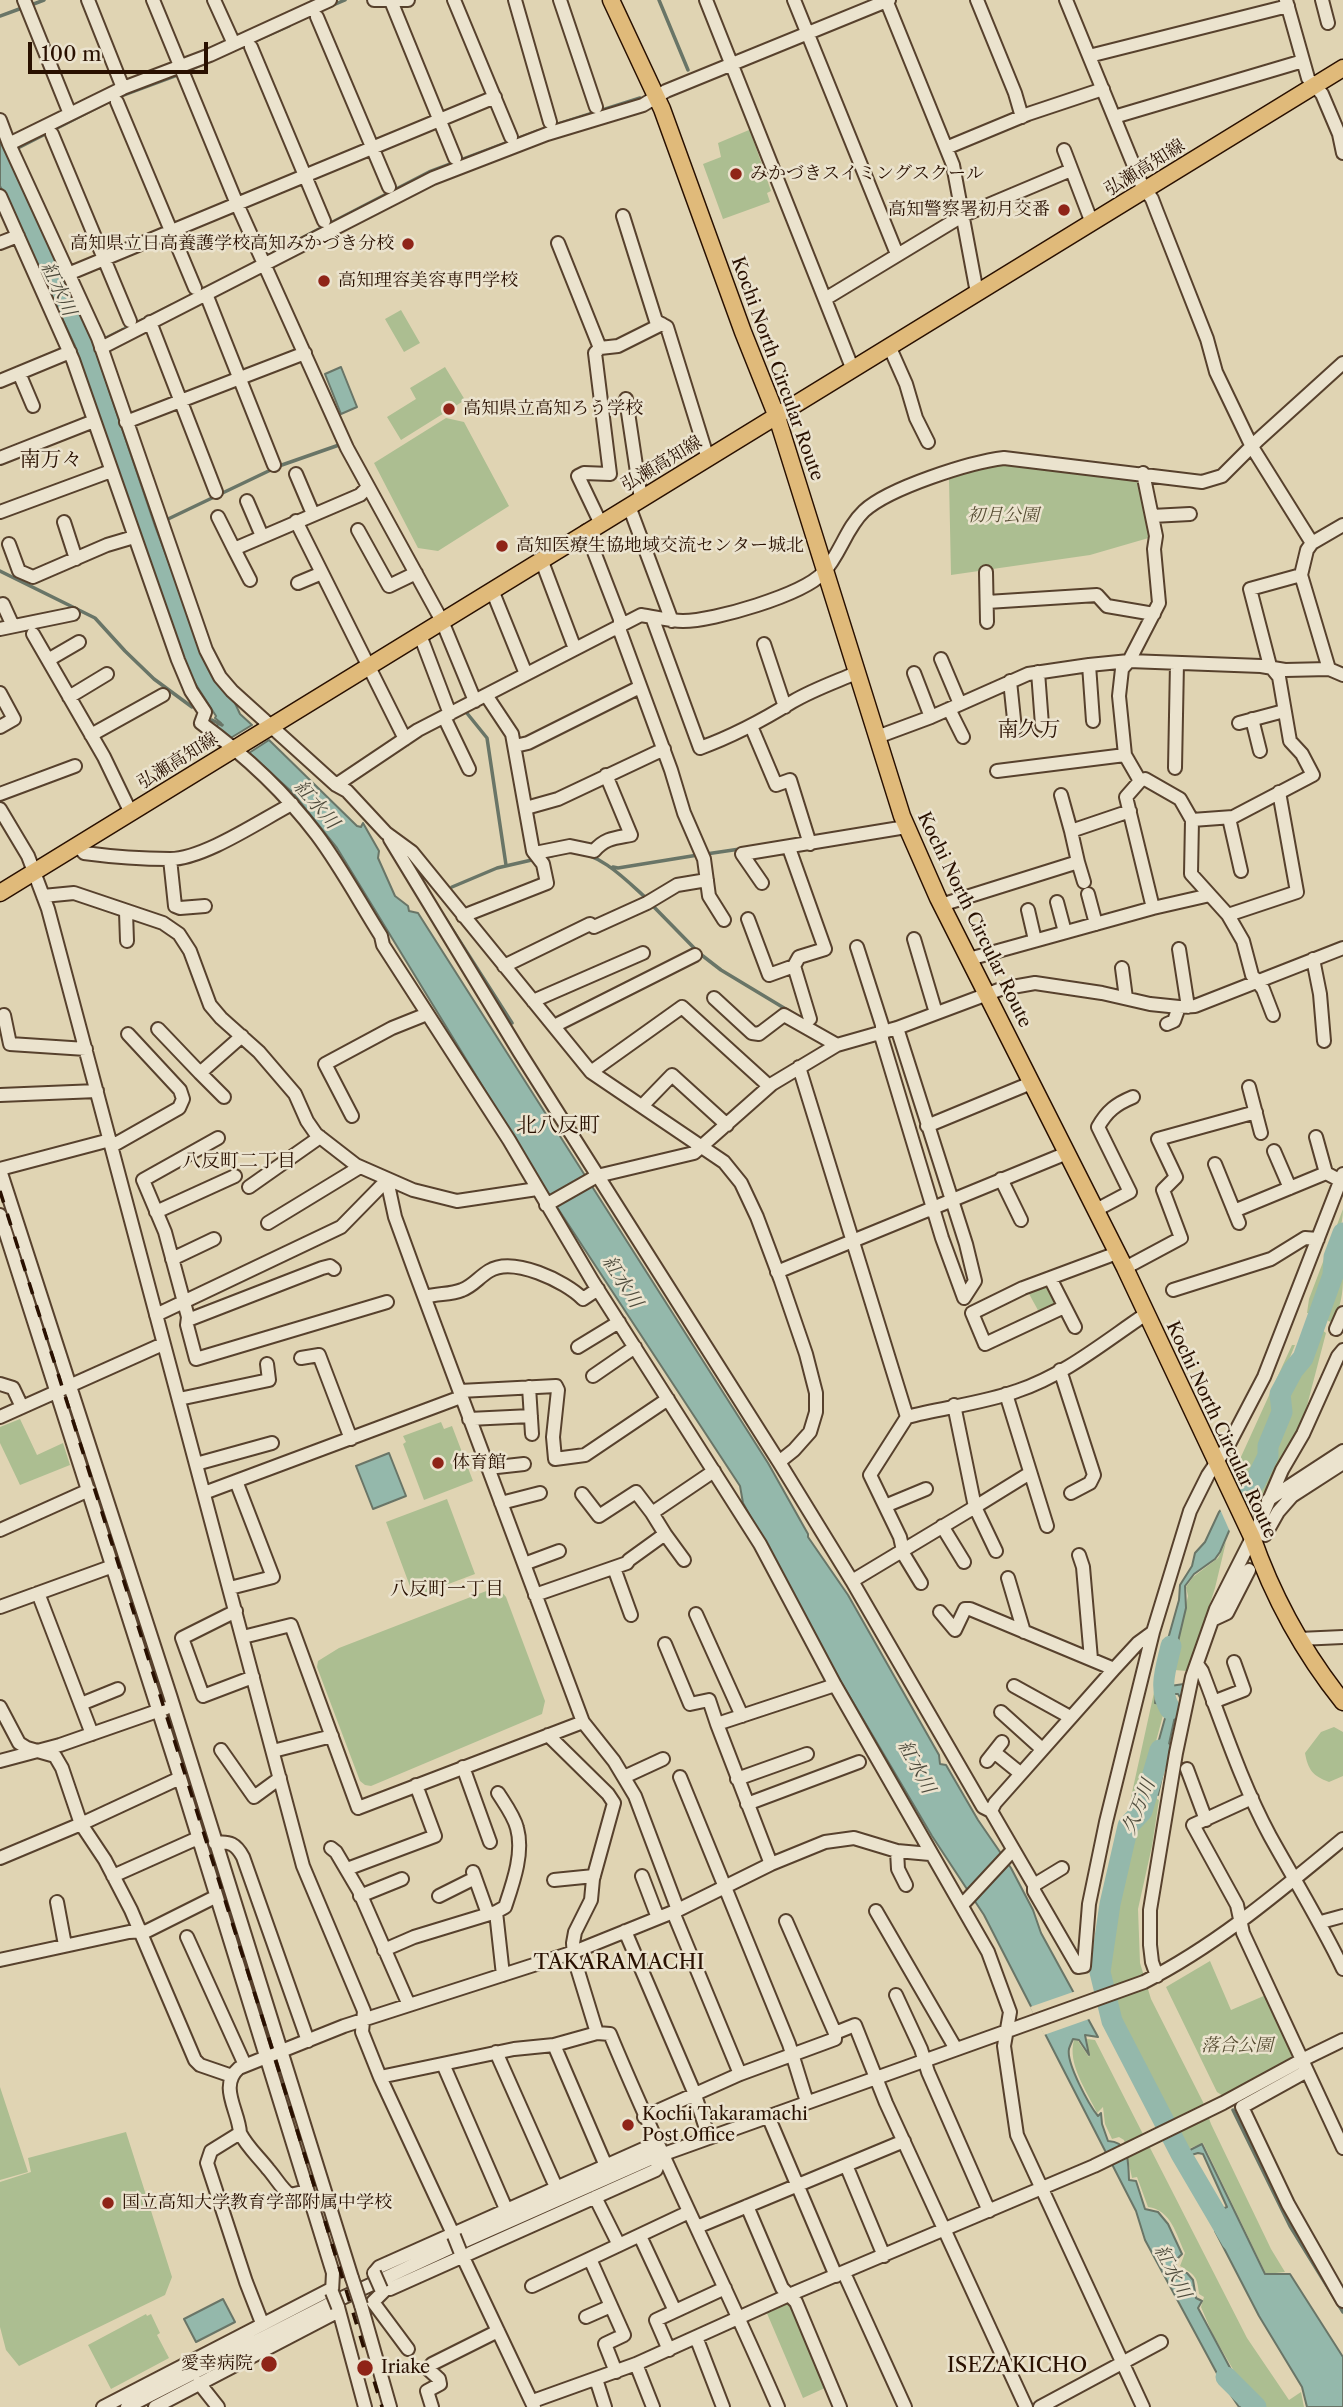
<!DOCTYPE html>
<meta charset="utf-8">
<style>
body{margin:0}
#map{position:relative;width:1343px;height:2407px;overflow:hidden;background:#e0d4b3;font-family:"Libre Caslon Text",serif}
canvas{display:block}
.scale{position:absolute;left:28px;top:42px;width:180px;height:32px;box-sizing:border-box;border:4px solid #291000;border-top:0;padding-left:9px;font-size:21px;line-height:24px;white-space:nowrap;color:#291000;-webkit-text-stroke:5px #ebe3ce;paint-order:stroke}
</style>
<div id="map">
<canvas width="1343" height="2407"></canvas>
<div class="scale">100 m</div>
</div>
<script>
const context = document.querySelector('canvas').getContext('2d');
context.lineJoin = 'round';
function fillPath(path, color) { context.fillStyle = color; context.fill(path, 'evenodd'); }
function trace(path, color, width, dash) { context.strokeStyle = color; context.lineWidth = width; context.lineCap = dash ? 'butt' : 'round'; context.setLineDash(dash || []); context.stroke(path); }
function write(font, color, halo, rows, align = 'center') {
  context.font = font + ' "Libre Caslon Text","Noto Serif JP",serif'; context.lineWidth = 5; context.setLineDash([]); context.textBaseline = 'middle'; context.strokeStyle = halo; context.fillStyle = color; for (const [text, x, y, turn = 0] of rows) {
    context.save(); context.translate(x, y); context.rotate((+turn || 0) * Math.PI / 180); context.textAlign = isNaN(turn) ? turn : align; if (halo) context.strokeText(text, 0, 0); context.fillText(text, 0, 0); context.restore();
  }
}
fillPath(new Path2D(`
 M749,130C758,152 764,170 771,191L767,193L770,202L723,219L703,164L721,157L718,143Z
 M401,310L420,343L404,352L385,319Z
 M445,367L465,400L401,440L387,417L416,399L410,388Z
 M446,418L464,422L509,506L438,551L418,548L374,463Z
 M1005,464L1132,478L1141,483L1152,537L1090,555L951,575L949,479L988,466Z
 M1343,1209C1343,1227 1336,1239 1331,1256C1324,1279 1324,1292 1310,1313H1307L1309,1299Z
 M1343,1277C1343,1293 1341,1308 1332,1322L1328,1321C1323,1308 1331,1285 1343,1277Z
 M1043,1287L1050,1289L1056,1300L1054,1305L1039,1312L1028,1292Z
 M1322,1330L1326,1333L1303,1421L1254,1510L1251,1505L1253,1494L1272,1456L1271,1447L1286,1412L1285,1394L1298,1378L1307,1355L1312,1351L1316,1336Z
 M1292,1345H1295L1275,1394L1279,1414L1260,1455L1261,1459L1264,1457V1460L1255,1478L1246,1488L1237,1487L1230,1473L1240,1459Z
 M20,1419L37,1455L63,1443L70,1465L20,1485L0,1443V1427Z
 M441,1422L444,1429L452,1426L473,1481L424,1500L403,1444L406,1442L403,1436Z
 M447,1499L475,1574L414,1597L386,1522Z
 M1226,1542L1215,1588L1190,1666L1187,1671L1174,1670L1172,1665L1188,1596L1186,1587L1193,1577L1218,1558Z
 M494,1588L501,1591L506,1597L545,1701L542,1714L371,1786L365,1785L360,1781L317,1667L318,1661L339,1648Z
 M1157,1687L1154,1700L1165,1708L1148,1771C1154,1792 1133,1813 1124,1829L1155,1688Z
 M1334,1727L1343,1732V1776L1329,1782C1313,1776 1308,1770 1305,1753L1321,1732Z
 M1153,1782L1156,1785L1157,1799L1159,1800L1152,1846L1138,1909L1140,1963L1151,1999L1203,2102L1211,2124L1271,2249L1285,2272L1266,2274L1203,2143L1183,2151L1124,2031L1118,2027L1104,1967L1130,1835L1141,1818Z
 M1210,1961L1231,2010L1266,1995L1292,2053L1291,2058L1223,2096L1217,2092L1166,1987Z
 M1087,2039L1095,2040L1247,2338L1289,2400L1301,2392L1304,2407H1255L1213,2335L1201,2307L1204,2297L1199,2294C1197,2276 1195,2275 1180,2266L1185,2253C1176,2234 1171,2210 1148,2207L1137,2177L1132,2178L1124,2140L1119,2137L1112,2139L1105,2124L1103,2107L1097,2113C1087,2091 1067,2064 1074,2040L1078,2041L1089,2057Z
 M0,2087L28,2172L0,2180Z
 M126,2132L172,2277L165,2295L19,2366L6,2350L0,2327V2182L31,2172L28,2158Z
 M787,2301L792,2304L827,2387L803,2398L766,2311Z
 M146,2314L147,2316L151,2314L160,2333L157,2335L169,2358L111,2389L88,2345Z`), '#acbe91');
const water = new Path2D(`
 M0,137L92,340L155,526L202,651L234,701L240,714L252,725L229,739L214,727L221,723L215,718L216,716L184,666L75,346L0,186Z
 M341,367L357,407L341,414L325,374Z
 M269,740L357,826L361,827L363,823L379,851L378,858L395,896L408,906L409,911L418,913L768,1463L808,1534V1537L848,1595L939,1755L940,1764L946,1765L978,1820L1011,1868L1033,1910L1041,1933L1098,2037L1085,2035L1089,2055L1079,2040L1073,2039C1073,2039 1069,2048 1069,2049C1066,2063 1089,2105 1098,2116L1101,2113L1102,2124L1108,2141C1130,2142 1128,2161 1129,2180L1136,2181L1145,2209L1158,2212L1168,2224L1182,2254L1176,2260V2269L1181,2273H1187L1193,2280L1196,2298L1202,2301L1198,2308L1251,2407H1239L1220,2379L1145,2240L1136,2211L984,1915L932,1836L834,1670L743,1503L740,1486L549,1195L337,848L292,792L249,753Z
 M389,1453L406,1496L373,1509L356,1466Z
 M1258,1481L1251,1502L1229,1531L1220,1552L1215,1559L1194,1574L1185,1586L1186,1608L1171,1671H1159L1179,1600L1180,1585L1192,1566L1195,1553L1205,1542L1219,1512L1238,1490L1246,1489L1253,1482Z
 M1157,1684L1170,1686L1184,1684L1181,1699L1178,1694H1172L1173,1704L1177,1707L1158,1795L1157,1786L1150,1772L1167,1711L1162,1704L1155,1703Z
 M1202,2144L1265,2274H1290L1343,2357V2407H1307L1302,2387L1259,2316L1215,2231L1223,2235L1218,2221L1219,2210L1227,2207L1203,2154L1198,2153L1188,2156L1184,2153Z
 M223,2299L235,2322L196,2342L184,2319Z`);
fillPath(water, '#94b8ab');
trace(water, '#697567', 2);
fillPath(new Path2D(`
 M1243,1486L1252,1507L1231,1534L1219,1507L1235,1487Z
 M1076,1991L1092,2018L1044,2035L1030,2007Z`), '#e0d4b3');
trace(new Path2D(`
 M659,0L688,70
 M31,5L44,0
 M331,6L345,0
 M0,16L22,8
 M187,71L289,26
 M118,97L180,74
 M552,126L640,98
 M16,149L108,102
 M269,255L429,172L538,131
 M102,340L172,305
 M166,520L279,466L339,445
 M0,571L95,618L125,651L154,679L192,707
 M469,710L466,712L487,738L506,865
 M212,720L222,725
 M706,854L740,849
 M544,858C552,856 562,852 571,852C600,852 627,881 646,898
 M613,867L618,868L698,855
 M452,887L497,868L536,859
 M652,905L699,953L721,970L794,1014
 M445,918L512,1023
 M1233,2110L1290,2226L1343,2312`), '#697567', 3.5);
trace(new Path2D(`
 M1238,1503L1255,1482L1268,1456V1446L1282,1412L1280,1394L1293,1370L1303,1358L1333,1275L1334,1257L1343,1233
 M1170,1709C1158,1689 1166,1668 1171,1646
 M1160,1750L1142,1811L1128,1826L1110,1904L1100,1972L1112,2021L1181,2154L1232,2241
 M1226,2377L1256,2407`), '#94b8ab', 21);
const minor = new Path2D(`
 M24,0L70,114
 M88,0L123,88
 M153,0L237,204L347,448L442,621L475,701
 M214,0L234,44
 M374,0H408
 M454,0L511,137
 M515,0L550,122
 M560,0L596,107
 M706,0L853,370
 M794,0L897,254
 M886,0L953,165L977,293
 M977,0L1015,93L1022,117
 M1066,0L1141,183L1152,199L1157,212L1207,339L1216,372L1252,447L1312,543L1343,525
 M1286,0L1308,78L1322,94L1339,134L1343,153
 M1322,0L1328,23
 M391,1L455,158
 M317,17L389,187
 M251,47L324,221
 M1089,56L1288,6
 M117,102L195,288
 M1114,117L1303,61
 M0,120L9,144L98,338L206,650L220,677L232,691L336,785L347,791L386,833L412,852L591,1072L724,1162L741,1183L757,1217L781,1281L806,1354L816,1393V1412L810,1432L794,1450L779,1462
 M52,134L130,321
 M9,144L123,88L210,55L330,0
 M946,148L1028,114L1103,89
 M1064,150L1092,223
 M0,196L73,360L178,660L191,691L205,712L201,723C246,756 283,790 317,835C341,867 360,903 381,936L383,945L509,1140L593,1282L760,1544L835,1685L988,1952L1010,2012L1004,2046L1017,2135L1143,2407
 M623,216L656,321L667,327L708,459
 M0,243L18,236
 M558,243L600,348L618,346L662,324
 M68,274L495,97
 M206,294L274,465
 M825,299L962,216L1071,170
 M150,322L216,492
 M101,348L433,178L547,134L643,105L666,91L889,0
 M600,348L595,353L610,474L584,473L578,476L600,522
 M890,348L906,384L916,418L928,442
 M19,373L33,406
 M0,381L70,352
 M626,399L641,499
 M126,422L305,353
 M0,458L94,421
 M1143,473L1156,536L1154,549L1159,603L1129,661L1122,669L1119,696L1125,755L1140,781L1126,797L1153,908
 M296,474L313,514
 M247,501L262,536
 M629,506L672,621
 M0,512L111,471
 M1152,516L1190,514
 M218,517L234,549L360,495L368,487
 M296,521L405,739
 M64,522L76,559
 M358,530L389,586L416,573
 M586,531L620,619V631L671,770L684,813L704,859L709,896L724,920
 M1312,543L1307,550L1301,575L1329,669
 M9,544L19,571L33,577L107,545L134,537
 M234,549L250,580
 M541,559L575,649
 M986,572L987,622
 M298,583L322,573
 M492,590L526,674
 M987,602L1097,595L1107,606L1154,614
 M3,604L13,626
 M652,617L700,748C733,736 763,720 792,702C812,690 835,682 856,673
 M0,629L73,614
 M33,634L104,757L131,813
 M420,635L450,714
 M764,644L785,707
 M941,659L960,704
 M48,660L79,642
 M1089,665L1093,721
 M1038,672L1042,725
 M914,673L931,717
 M1010,681L1015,729
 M0,693L14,719L0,727
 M69,697L107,674
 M949,709L963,737
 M444,717L469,769
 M1252,719L1260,751
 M1239,723L1284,711
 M751,726L776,785L790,780L810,844
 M91,735L163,695
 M877,737L931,717L1028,674L1089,665L1129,661L1261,666L1285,670L1329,669L1343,675
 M515,746L528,743L640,687
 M1175,768L1177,663
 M997,771L1125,755
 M1140,781L1145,779L1180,799L1192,820
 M336,785L418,730L641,615C655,617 669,621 683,621C714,621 802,595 823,573C840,555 846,528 864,511C889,488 970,462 1004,458L1202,482L1222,476L1258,440L1343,363
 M0,794L75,766
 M1061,795L1071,831
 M526,808L558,799L664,749
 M0,809L28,856L48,909L303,1866L364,2011L362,2032L380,2077L454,2236
 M1229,818L1241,871
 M390,839L520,1053L779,1462L852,1581L983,1807L991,1811
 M78,845L84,853C114,857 140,859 170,859C204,859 261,820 292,804
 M789,848L825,949L799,957L794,966L810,1019
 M535,853L570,846L594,851C605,838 615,838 631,835L606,775
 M170,859L175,906L180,908L205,906
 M1078,862L1084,882
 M762,883L742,854L906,827
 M1088,894L1096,924
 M43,896L74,893L163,923L179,934L190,951L210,1005L221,1018L259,1052L295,1094L307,1121L316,1134L356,1165L413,1190L457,1201L537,1189
 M1057,902L1065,932
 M941,905L1078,862L1071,831L1130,811
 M1028,910L1035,940
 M126,912L127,941
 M1228,915L1297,892L1279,792
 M463,916L547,883L543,864L533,851L512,734L486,695
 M748,919L769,975L794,966
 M914,939L936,1013
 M857,947L882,1025V1039L942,1238L964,1298L975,1281L966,1244L897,1028
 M1179,949L1188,1007
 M969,959L1153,908L1210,895
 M1313,959L1320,994L1324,1041
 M504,966L590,924L594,927L647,903L677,885L707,880
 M1122,968L1126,998
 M714,998L752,1033L759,1034L784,1015L837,1045
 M533,1001L643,953
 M4,1015L10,1044L86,1049
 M1273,1015L1263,989L1252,975L1243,941L1228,915L1191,874L1192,820L1233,817L1313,775L1302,754L1290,741L1279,677L1270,666L1250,589L1301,575
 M1167,1024L1174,1021L1179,1007
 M554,1026L695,955
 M158,1029L200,1073L242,1036
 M799,1067L907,1417
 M591,1072L682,1007L769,1086
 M200,1073L224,1097
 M1249,1087L1261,1133
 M0,1095L97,1091
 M643,1105L672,1075L727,1125
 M352,1116L325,1064L392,1028L427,1014
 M927,1126L1031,1083
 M1316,1137L1326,1173
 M218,1138L143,1180L165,1232L188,1317L187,1325L196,1359L387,1302
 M112,1146L179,1108L183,1099L180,1090L128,1034
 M1274,1151L1290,1188
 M1215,1164L1239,1223
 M0,1169L110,1140
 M0,1170L170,1695L352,2278
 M1001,1179L1021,1220
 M387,1180L395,1217L415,1272L583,1722L614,1761L635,1796L678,1910
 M249,1187L320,1137
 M546,1205L597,1176L694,1153L772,1084L837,1045L897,1028L1001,989L1035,983L1102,993L1150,1004L1179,1007L1195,1006L1343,948
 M1096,1210L1130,1192L1098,1127C1107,1111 1116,1104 1133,1097
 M1234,1211L1326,1173L1341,1181
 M156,1212L235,1176
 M0,1215L180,1778L333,2273L332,2292
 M268,1223L360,1167
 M172,1259L214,1239
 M1125,1268L1181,1238L1163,1190L1176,1177L1158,1139L1256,1112
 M777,1272L1067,1153
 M1050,1278L1075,1327
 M1173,1290L1271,1259L1305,1238L1318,1239
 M425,1297C438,1293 450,1295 462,1290C473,1286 479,1277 489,1271C513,1256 565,1281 583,1299L598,1289
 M1064,1307L985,1344L972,1313L1023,1288L1117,1253
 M156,1315L341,1227L387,1180
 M188,1320L322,1268L330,1266L334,1269
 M1336,1329L1343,1313
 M578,1347L619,1322
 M301,1358L319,1355L351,1439
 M1060,1370L1094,1475L1090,1483L1071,1493
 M593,1376L635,1347
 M0,1384L13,1388L22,1407
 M529,1387L532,1434
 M460,1391L556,1386L558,1390L553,1437L555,1459L585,1455L668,1399
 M1006,1394L1047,1526
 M179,1399L269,1380L267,1364
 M0,1417L163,1344
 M469,1419L531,1416
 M196,1464L272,1443
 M488,1468L524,1464
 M204,1493L461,1397
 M582,1494L599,1516L636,1492L652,1513
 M1268,1500L1343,1451
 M501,1503L540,1493
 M885,1506L926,1489
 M942,1526L964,1562
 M0,1530L89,1490
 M665,1534L684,1560
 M1265,1535L1278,1512L1292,1496L1343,1463
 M996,1551L975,1507L1030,1473
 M1079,1555L1083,1567L1091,1659
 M524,1564L559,1551
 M614,1568L631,1615
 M1008,1578L1024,1632
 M852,1581L975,1507L954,1405
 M921,1583L904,1555L900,1537L870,1475L907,1417C941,1408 984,1403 1017,1391C1065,1375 1104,1342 1146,1314
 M230,1588L273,1577L236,1481
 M38,1593L92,1734
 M535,1595L627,1563L629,1560L665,1534L652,1513L714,1471
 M0,1607L113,1566
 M236,1611L182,1638L203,1696L253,1677
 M940,1612L955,1630L965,1609H970L1114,1669
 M696,1614L742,1716
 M1212,1620L1227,1613L1249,1570
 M1153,1632L1138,1643L1114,1669L995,1803L991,1811L1034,1885V1891L1078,1967L1084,1966L1089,1904L1106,1822L1153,1632L1190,1511L1208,1475L1229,1444L1264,1377L1343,1174
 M243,1637L291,1625L358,1808L583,1722
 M1299,1639L1343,1637
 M665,1644L690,1704L709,1700L717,1724
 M1197,1664L1202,1671C1223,1726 1242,1784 1270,1836C1295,1881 1321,1923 1343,1969
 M1014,1686L1070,1717
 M1213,1702L1244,1690L1234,1662
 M81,1704L118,1689
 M0,1707L19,1743L27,1748L55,1756L62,1768L81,1824L105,1860L131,1910L195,2060L200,2065L232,2076
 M1001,1712L1042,1749
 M221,1750L254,1797L280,1778
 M273,1751L332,1736
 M994,1752L1020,1773
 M0,1761L60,1745L166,1708
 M987,1761L1002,1742
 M463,1767L490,1842
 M1187,1769L1206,1820
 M624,1777L663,1759
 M680,1777L789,2044L807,2102
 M737,1779L807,1754
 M498,1793C505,1804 514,1816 517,1828C524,1853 513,1883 505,1907L496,1912L503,1975
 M1252,1798L1193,1825L1237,1905L1243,1933L1343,2148
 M747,1804L859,1762
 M215,1843C230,1841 236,1844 243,1857L308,2041
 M331,1848L336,1852L359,1891L409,2005
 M897,1851L898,1869L906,1885
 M0,1858L81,1824L180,1778
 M771,1864L717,1724L835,1685
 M347,1869L435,1836L416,1785
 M473,1872L488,1914
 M113,1876L198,1838
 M642,1876L658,1918
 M554,1880L594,1876
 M1034,1885L1062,1868
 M360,1896L402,1879
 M439,1896L475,1878
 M57,1902L65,1945
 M962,1905L1013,1850
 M876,1911L956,2049
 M673,1912L740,2074
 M786,1921L835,2033
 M1321,1922L1343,1916
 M625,1931L694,2092L709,2138
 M187,1937L245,2065
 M384,1950L414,1937L496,1912
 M0,1960L129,1932L147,1931L215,1897
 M1157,1976L1152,1962L1150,1945V1910L1176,1753L1192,1677L1216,1609L1258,1526L1282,1470L1303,1434L1338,1356L1343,1350
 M896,1995L921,2049L928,2072L989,2211
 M597,2033L610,2034C662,2160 724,2281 778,2407
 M554,2045L606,2166
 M496,2052L556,2187
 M443,2064L506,2209
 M1307,2071L1242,2107L1288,2204L1343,2301
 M380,2077L514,2049L554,2045L597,2033L574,1958L573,1943L575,1932L591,1900L593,1879L614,1803L608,1794L548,1735
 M768,2116L836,2276
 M644,2117L740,2074L835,2039V2033L855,2025L886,2103L1026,2407
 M240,2133C248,2148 258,2156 268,2169C276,2178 281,2188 290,2195L307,2191
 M846,2165L884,2256
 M595,2197L619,2245
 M747,2206L782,2288L796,2302L840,2407
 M697,2227L904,2141
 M640,2236L675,2311
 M460,2251L534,2407
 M590,2259L624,2335L605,2344L616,2372
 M374,2273L379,2267L650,2146L662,2154L656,2170L390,2289H381
 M844,2273L905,2407
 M532,2286L689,2212
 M385,2290L373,2302L408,2349
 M361,2305L390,2407
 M338,2307L365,2407
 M586,2317L611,2306
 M262,2323L246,2282L207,2163L211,2151L240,2133C239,2111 218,2086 239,2068L344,2026L574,1952L678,1910L771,1864L825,1842L854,1838L897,1851L930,1854
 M696,2337L723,2407
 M669,2350L656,2320L725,2288
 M636,2364L653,2407
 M596,2379L605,2407
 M199,2383L218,2407
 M533,2401L636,2364L789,2295L1094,2166L1223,2103L1302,2060L1343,2040
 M103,2407L331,2289
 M127,2407L327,2305L467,2240L650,2159L1144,1982C1217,1945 1280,1891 1343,1839
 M155,2407L339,2311
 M432,2407L427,2391L440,2384L439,2379L428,2369L432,2364L498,2331
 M1040,2407L1161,2342`);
const major = new Path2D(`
 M611,0L662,109L743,332L777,417L902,816L938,898L1125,1268L1252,1537C1273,1597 1303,1652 1343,1702
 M0,893L1343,68`);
trace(minor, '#57412d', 16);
trace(major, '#291000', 19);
trace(minor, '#ebe3ce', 12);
trace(major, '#e0ba7a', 16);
trace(new Path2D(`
 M0,1191L270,2042L382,2407`), '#291000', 3.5, [12, 12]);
const minorBridge = new Path2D(`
 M454,2236L460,2251
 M374,2273L381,2289
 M352,2278L361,2305
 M332,2292L338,2307`);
trace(minorBridge, '#57412d', 16, []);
trace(minorBridge, '#ebe3ce', 12);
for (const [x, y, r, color] of [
 [736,174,7,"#8f2418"],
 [1064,210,7,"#8f2418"],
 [408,244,7,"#8f2418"],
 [324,281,7,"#8f2418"],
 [449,409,7,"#8f2418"],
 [502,546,7,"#8f2418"],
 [438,1463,7,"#8f2418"],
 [628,2125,7,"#8f2418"],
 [108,2203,7,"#8f2418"],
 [269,2364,9,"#8f2418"],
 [365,2368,9,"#8f2418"]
]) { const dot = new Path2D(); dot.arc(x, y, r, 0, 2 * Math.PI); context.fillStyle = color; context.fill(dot); trace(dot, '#ebe3ce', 2.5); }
write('18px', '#291000', '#ebe3ce', [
 ["弘瀬高知線",1145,168,-32],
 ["Kochi North Circular Route",777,369,70],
 ["弘瀬高知線",662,464,-31],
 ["弘瀬高知線",178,761,-32],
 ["Kochi North Circular Route",974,920,64],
 ["Kochi North Circular Route",1221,1430,65]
]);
write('18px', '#291000', '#ebe3ce', [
 ["みかづきスイミングスクール",750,174],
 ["高知警察署初月交番",1050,210,"right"],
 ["高知県立日高養護学校高知みかづき分校",394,244,"right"],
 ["高知理容美容専門学校",338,281],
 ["高知県立高知ろう学校",463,409],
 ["高知医療生協地域交流センター城北",516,546],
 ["体育館",452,1463],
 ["Kochi Takaramachi",642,2115],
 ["Post Office",642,2136],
 ["国立高知大学教育学部附属中学校",122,2203],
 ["愛幸病院",253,2364,"right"],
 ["Iriake",381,2368]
], 'left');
write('italic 18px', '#574d33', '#ebe3ce', [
 ["初月公園",1003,516],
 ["落合公園",1237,2046]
]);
write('italic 19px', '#4e4b3c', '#ebe3ce', [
 ["紅水川",58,289,65],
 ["紅水川",316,805,49],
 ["紅水川",622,1282,58],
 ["紅水川",916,1767,62],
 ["久万川",1139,1807,-68],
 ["紅水川",1172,2272,63]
]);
write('19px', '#291000', '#ebe3ce', [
 ["八反町二丁目",239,1162],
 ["八反町一丁目",447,1590]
]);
write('21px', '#291000', '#ebe3ce', [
 ["南万々",51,460],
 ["南久万",1029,730],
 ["北八反町",558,1126],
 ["TAKARAMACHI",619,1963],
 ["ISEZAKICHO",1017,2366]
]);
</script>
